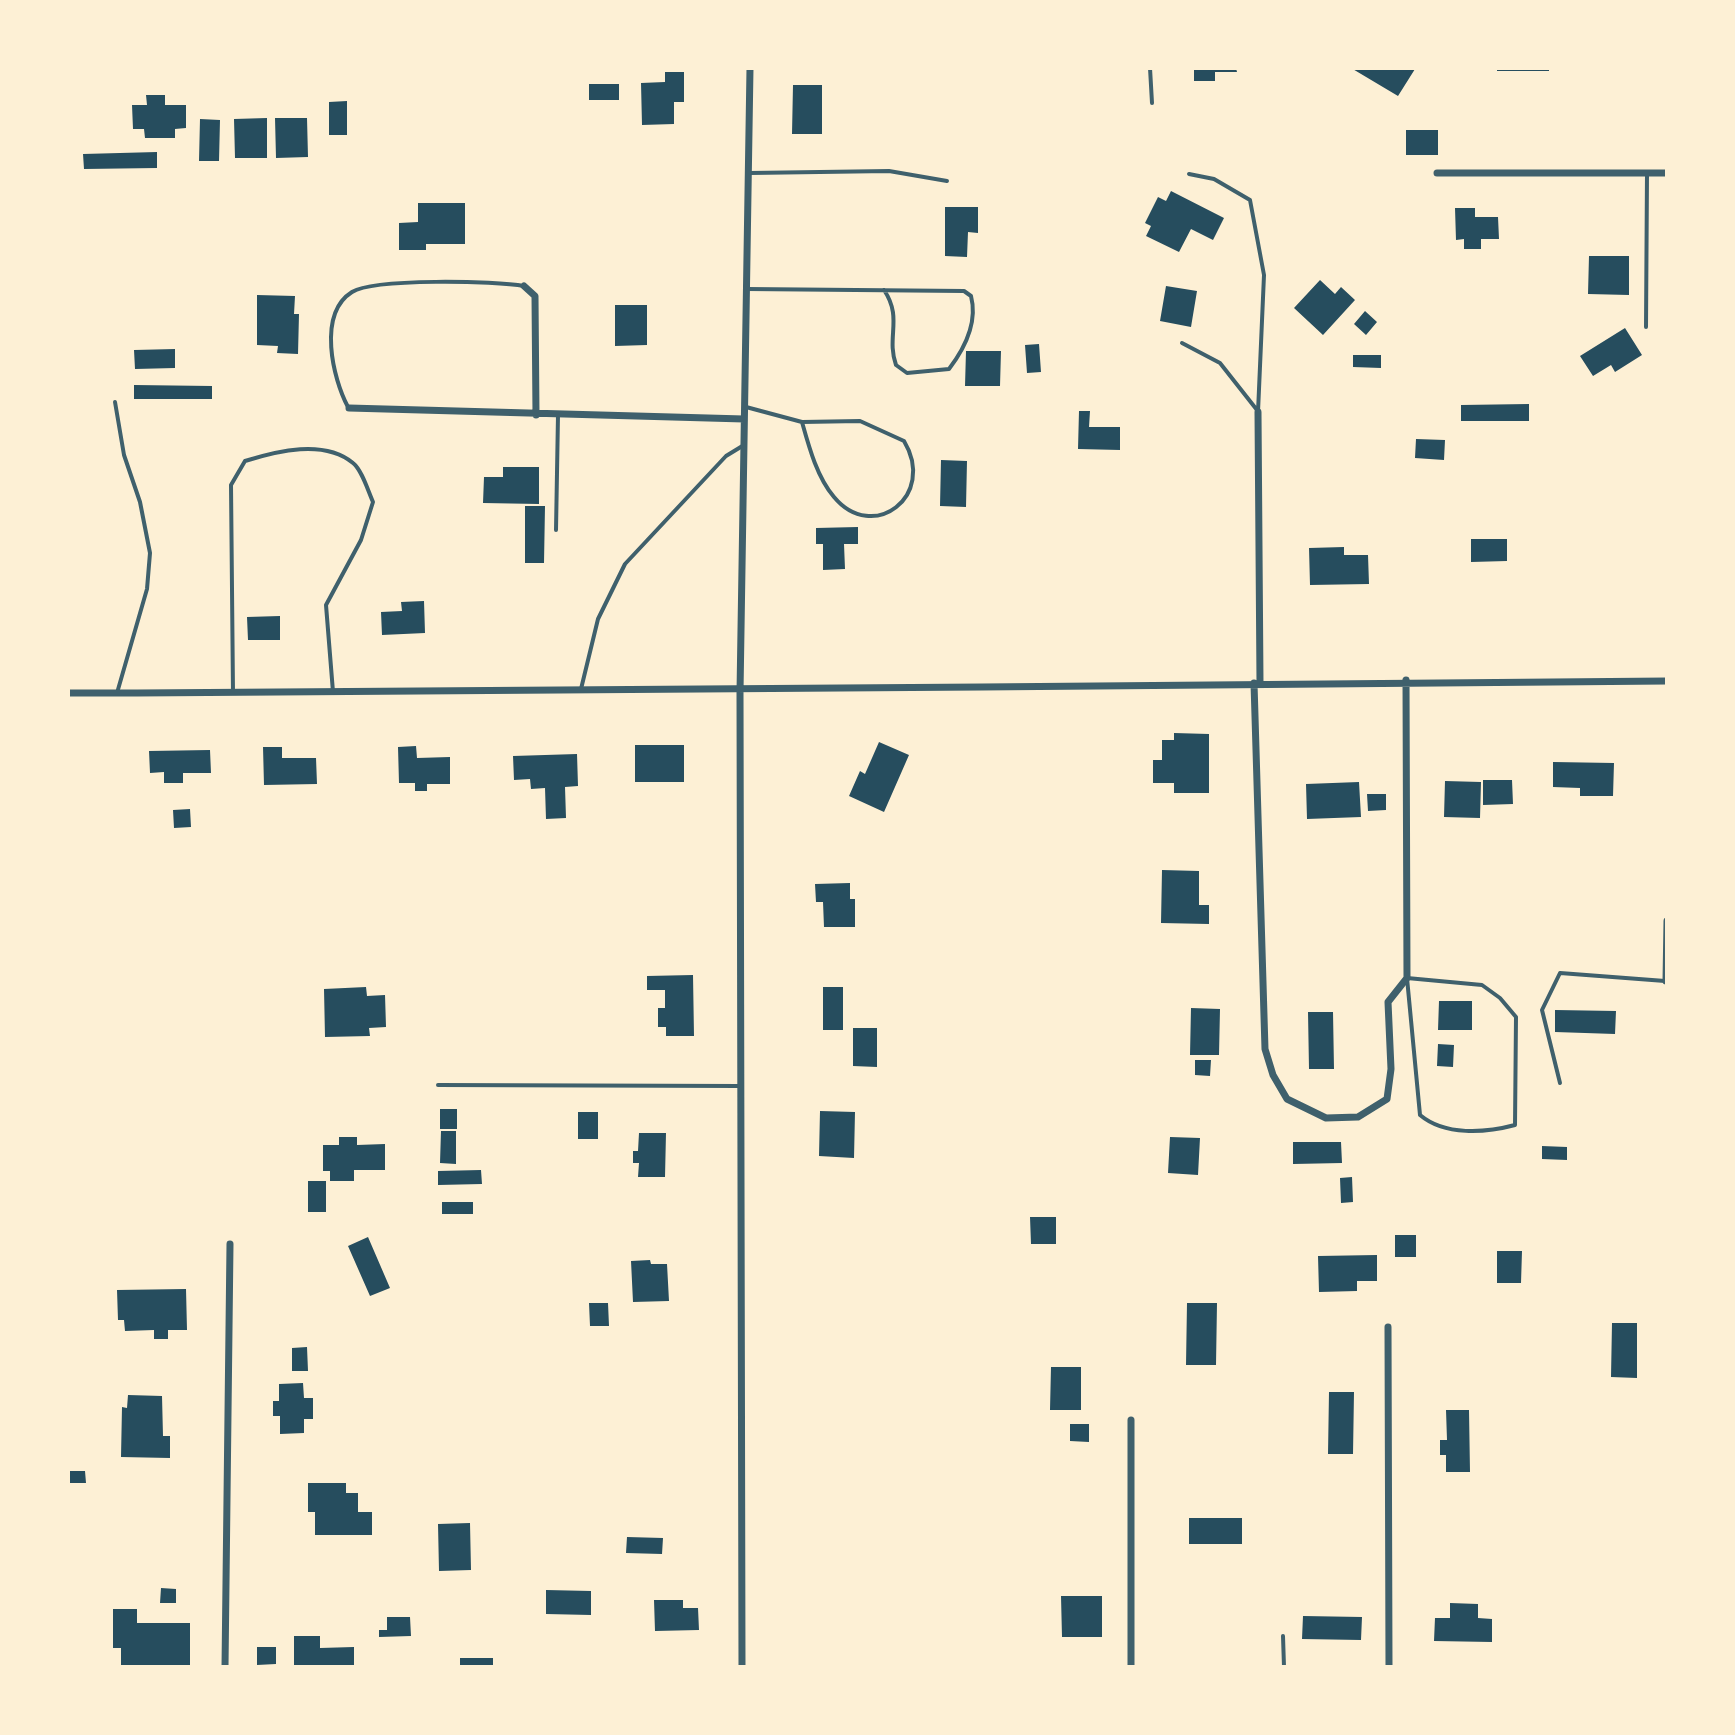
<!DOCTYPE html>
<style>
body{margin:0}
#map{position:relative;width:1735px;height:1735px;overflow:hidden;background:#fdf0d5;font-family:"Alegreya Sans",sans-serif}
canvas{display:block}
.frame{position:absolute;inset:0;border:70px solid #fdf0d5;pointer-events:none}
</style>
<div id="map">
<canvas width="1735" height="1735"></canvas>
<div class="frame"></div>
</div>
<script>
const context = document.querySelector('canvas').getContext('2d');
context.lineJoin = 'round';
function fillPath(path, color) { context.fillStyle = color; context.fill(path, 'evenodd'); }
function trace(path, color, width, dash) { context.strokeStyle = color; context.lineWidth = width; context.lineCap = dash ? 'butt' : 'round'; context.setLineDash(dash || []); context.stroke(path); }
fillPath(new Path2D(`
 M1194,68H1236L1237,72H1215V81H1194Z
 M1351,68H1412L1415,69L1398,96Z
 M1497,68H1549V71H1497Z
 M665,72H684V102H674V124L642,125L641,83L665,82Z
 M589,84H619V100H589Z
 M793,85H822V134H792Z
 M146,95H165V105H186V128L175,129V138H145L144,129H133L132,105H147Z
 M347,101V135H329V102Z
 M267,118V158H235L234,119Z
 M275,118H307L308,157L276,158Z
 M200,119L220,120L219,161H199Z
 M1406,130H1438V155H1406Z
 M157,152V168L84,169L83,154Z
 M1171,191L1224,218L1213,240L1191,229L1179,252L1146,236L1151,226L1145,223L1158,197L1166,201Z
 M418,203H465V244H426V250H399V223L418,222Z
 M945,207H978V233L968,232L967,257L945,256Z
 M1455,208H1475V217H1498L1499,239H1481V249H1464V239L1456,240Z
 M1589,256H1629V295L1588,294Z
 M1320,280L1335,294L1341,287L1355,300L1323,335L1294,308Z
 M1166,286L1197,291L1191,327L1160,321Z
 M257,295L295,296L294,314H299L298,354L277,353L278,346L257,345Z
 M615,305H647V345L615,346Z
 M1365,311L1377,322L1366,335L1354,324Z
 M1625,328L1642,355L1615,372L1611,365L1593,376L1580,356Z
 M1039,344L1041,372L1027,373L1025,345Z
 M175,349V368L135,369L134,350Z
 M966,351H1001L1000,386H965Z
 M1353,355H1381V368L1353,367Z
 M134,385L212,386V399H134Z
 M1529,404V421H1461V405Z
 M1079,411H1090L1089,427H1120V450L1078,449Z
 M1416,439L1445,440L1444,460L1415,458Z
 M941,460L967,461L966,507L940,506Z
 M503,467H539V504L483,503L484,477H503Z
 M525,506H545L544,563H525Z
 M858,527V544H844L845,569L823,570V544H816V528Z
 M1471,539H1507V561L1471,562Z
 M1344,547V555H1368L1369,584L1310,585L1309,548Z
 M424,601L425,633L382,635L381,612L402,611L401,602Z
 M280,616V640H248L247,617Z
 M1174,733L1209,734V793H1174V783H1153V760H1162V740H1174Z
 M879,742L909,755L884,812L849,796L860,771L865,774Z
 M635,745H684V782H635Z
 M416,746L417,758L450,757V784H427V791H415V783H399L398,747Z
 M263,747H282V758H316L317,784L264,785Z
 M210,750L211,773H183V783H164V772L150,773L149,751Z
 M577,754L578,786L565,787L566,818L546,819L545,788L531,789L530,779L514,780L513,756Z
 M1553,762L1614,763L1613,796H1580V788L1553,787Z
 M1483,780H1512L1513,804L1483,805Z
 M1445,781L1481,782L1480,818L1444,817Z
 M1359,782L1361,817L1307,819L1306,784Z
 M1367,794H1386V810L1368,811Z
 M190,809L191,827L174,828L173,810Z
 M1162,870L1199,871V905H1209V924L1161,923Z
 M850,883V899H855V927H824L823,902H816L815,884Z
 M693,975L694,1036H666V1027H658V1008H665V990H647V976Z
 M366,987L367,996L385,995L386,1027L369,1028L370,1036L325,1037L324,989Z
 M823,987H843V1030H823Z
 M1439,1001H1472V1030H1438Z
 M1191,1008L1220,1009L1219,1055H1190Z
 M1555,1010L1616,1011L1615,1034L1555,1032Z
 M1308,1012H1333L1334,1069H1309Z
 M853,1028H877V1067L853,1066Z
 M1438,1044L1454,1045L1453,1067L1437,1066Z
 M1195,1060H1211L1210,1076L1195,1075Z
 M440,1109H457V1129H440Z
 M820,1111L855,1112L854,1158L819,1156Z
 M578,1112H598V1139H578Z
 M441,1131H456V1164L440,1163Z
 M639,1133H666L665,1177H638L639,1163H633V1151H638Z
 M339,1137H357V1145L385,1144V1170H354V1181H330V1171H323V1145H339Z
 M1170,1137L1200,1138L1198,1175L1168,1173Z
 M1293,1142H1341L1342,1163L1293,1164Z
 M1542,1146L1567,1147V1160L1542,1159Z
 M481,1170L482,1184L438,1185V1171Z
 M1352,1177L1353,1202L1341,1203L1340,1178Z
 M308,1181H326V1212H308Z
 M442,1202H473V1214H442Z
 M1030,1217H1056V1244H1031Z
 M1395,1235H1416V1257H1395Z
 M368,1237L390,1288L370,1296L348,1246Z
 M1497,1251H1522L1521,1283H1497Z
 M1377,1255V1281H1357V1291L1319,1292L1318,1256Z
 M650,1260L651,1264H667L669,1301L633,1302L631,1261Z
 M186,1289L187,1330H168V1339H154V1330L125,1331L124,1320H118L117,1290Z
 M589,1303H608L609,1326H590Z
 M1187,1303H1217L1216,1365H1186Z
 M1612,1323H1637V1378L1611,1377Z
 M307,1347L308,1371H292V1348Z
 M1051,1367H1081V1410H1050Z
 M303,1383L304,1398H313V1419H304V1433L280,1434V1416H273V1401H279V1384Z
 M1329,1392H1354L1353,1454H1328Z
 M128,1395L162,1396L163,1436H170V1458L121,1457L122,1407L127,1408Z
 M1446,1410H1469L1470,1472H1446V1455H1440V1440H1447Z
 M1070,1424H1089V1442L1070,1441Z
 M68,1471H85L86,1483H68Z
 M308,1483H346V1493H358V1512H372V1535H315V1512H308Z
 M1189,1518H1242V1544H1189Z
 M470,1523L471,1570L439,1571L438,1524Z
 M627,1537L663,1538L662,1554L626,1553Z
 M161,1588L176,1589V1603H160Z
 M546,1590L591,1591V1615L546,1614Z
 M1061,1596H1102V1637H1062Z
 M654,1600H683V1608H698L699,1630L655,1631Z
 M1450,1603L1478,1604V1618L1492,1619V1642L1434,1641L1435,1618H1450Z
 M113,1609H137V1623H190V1667L121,1666V1648H113Z
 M1303,1616L1362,1617L1361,1640L1302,1639Z
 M387,1617H410L411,1636L379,1637V1630H387Z
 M294,1636H320V1648L354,1647V1667H294Z
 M257,1647H276V1664L257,1665Z
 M460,1658H493V1667H460Z`), '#264d5e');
trace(new Path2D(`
 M1150,68L1152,103
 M750,173L889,171L947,181
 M1189,174L1214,179L1250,200L1264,275L1258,412
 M747,289L964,291L971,296C978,323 965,348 949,369L907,373L896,365C886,337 903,318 884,290
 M1646,327L1647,173
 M1182,343L1220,363L1257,410
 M115,402L124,455L140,502L150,553L147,589L117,693
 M348,407C333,379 317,314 352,292C374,278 496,281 524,286
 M746,407L802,422L860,421L904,441C937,496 873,544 834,497C817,477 809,447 802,422
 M556,530L558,415
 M581,689L598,619L625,564L726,456L744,445
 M233,693L231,485L245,461C277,451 324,439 353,463C362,470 368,491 373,502L361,540L326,605L333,692
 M1407,978L1482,985L1500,998L1516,1017L1515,1125C1485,1133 1445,1136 1420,1115Z
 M1560,1083L1542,1010L1560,973L1665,981
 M438,1085L739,1086
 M1283,1636L1284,1667`), '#3f606c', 4);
trace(new Path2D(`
 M1437,173H1667
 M524,286L535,296L536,415
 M349,408L744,419
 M1258,412L1260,683
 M1254,683L1265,1049L1273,1075L1287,1099L1326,1118L1358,1117L1387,1099L1391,1069L1388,1002L1407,978L1406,680
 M68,693C601,694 1134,683 1667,681
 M1666,981L1667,921
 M1388,1327L1389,1667
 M1131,1420V1667
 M225,1667L230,1244
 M742,1667L740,692L750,68`), '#3f606c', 7);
</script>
